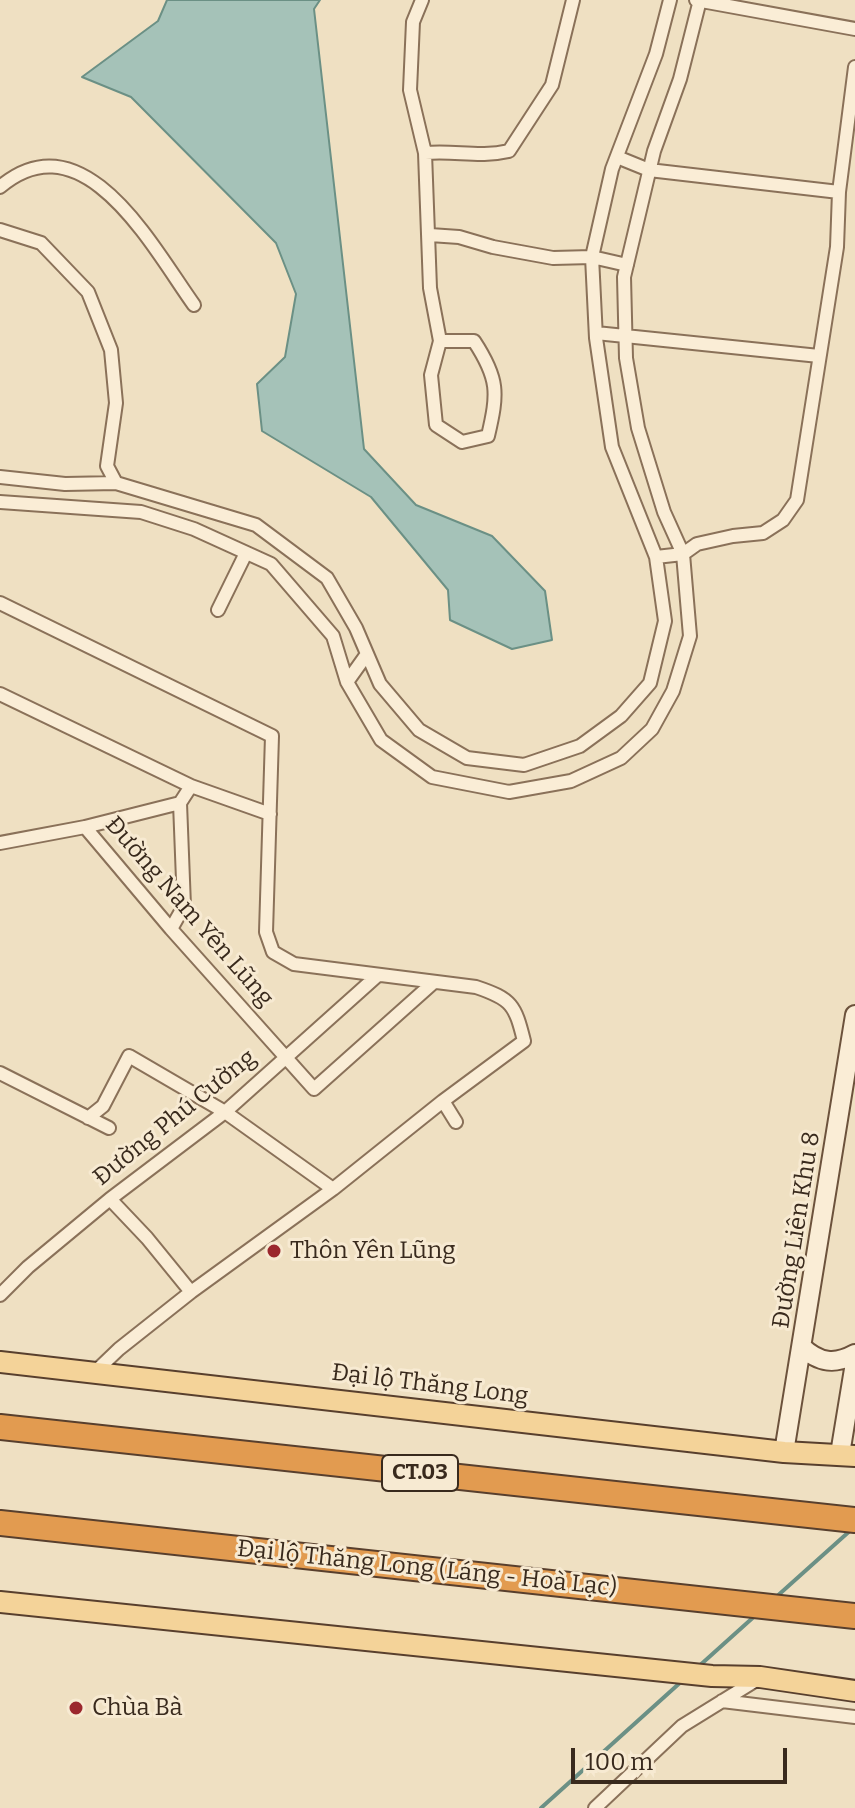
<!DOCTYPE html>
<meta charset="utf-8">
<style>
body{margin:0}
#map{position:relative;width:855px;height:1808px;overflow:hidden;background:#efe0c2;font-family:Bitter,serif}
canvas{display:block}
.scale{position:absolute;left:571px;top:1748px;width:216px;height:36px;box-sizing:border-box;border:4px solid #392a1d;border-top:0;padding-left:10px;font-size:24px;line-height:28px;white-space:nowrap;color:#392a1d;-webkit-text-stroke:6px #f7ead2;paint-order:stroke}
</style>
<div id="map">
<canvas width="855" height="1808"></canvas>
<div class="scale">100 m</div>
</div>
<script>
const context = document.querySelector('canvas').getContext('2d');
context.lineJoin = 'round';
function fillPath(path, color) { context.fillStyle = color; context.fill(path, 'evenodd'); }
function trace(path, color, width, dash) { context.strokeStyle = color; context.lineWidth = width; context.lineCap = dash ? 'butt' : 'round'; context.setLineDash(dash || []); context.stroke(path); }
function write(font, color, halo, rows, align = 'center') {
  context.font = font + ' Bitter,serif'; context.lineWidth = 6; context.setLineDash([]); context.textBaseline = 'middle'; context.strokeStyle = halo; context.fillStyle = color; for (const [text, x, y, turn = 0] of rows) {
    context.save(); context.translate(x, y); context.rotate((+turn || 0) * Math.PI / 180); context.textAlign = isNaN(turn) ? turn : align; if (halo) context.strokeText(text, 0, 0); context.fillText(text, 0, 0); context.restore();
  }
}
const water = new Path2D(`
 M167,0H320L314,9L364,449L416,505L492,536L545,591L552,640L512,649L450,620L448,590L371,497L262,431L257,384L285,357L296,294L276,243L131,97L82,77L158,21Z`);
fillPath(water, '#a5c2b8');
trace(water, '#6b9085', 2);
trace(new Path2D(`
 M775,1598L852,1529
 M698,1667L757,1614
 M541,1808L682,1681`), '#6b9085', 4);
const street = new Path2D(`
 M422,0L413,22L410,90L425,153L430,288L440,341L431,375L436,425L462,442L488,436C498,393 499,379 474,341H440
 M696,0L855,29
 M425,153C455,150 479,158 509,151L552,85L573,0
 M617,157L649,170L839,192
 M0,187C84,116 153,248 194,305
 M0,230L41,243L88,292L111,350L116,403L107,466L116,483
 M430,235L459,237L493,247L553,258L592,257L627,265
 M596,333L819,356
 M0,477L65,484L116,483L256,525L327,578L356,628L380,684L419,730L467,758L524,765L580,746L621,716L650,683L665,621L656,557L612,447L596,338L592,257L612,169L656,54L670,0
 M0,502L141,512L194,529L271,564L333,636L347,682L381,740L432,777L509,792L571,781L621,758L652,729L673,691L690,636L683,554L664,512L638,428L626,358L624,277L654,151L680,79L700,0
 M656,557L683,554L697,544L733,536L763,533L783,520L797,500L837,247L839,192L855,67
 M0,603L272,736L266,932L273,952L294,964L476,987C512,999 515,1005 524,1041L443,1101L333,1189L191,1292L119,1349L95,1372
 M218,610L246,553
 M347,682L367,654
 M0,694L191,786L180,803
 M191,786L270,814
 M85,827L180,803L184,906L171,929
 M0,843L85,827L171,929L314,1089L434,982
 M0,1073L109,1128
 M443,1101L456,1122
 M88,1118L103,1106L129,1056L225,1112L333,1189
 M110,1199L147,1238L191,1292
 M0,1295L28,1267L110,1199L225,1112L378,975
 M722,1701L855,1717
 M595,1808L682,1726L758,1679`);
const secondary = new Path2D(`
 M802,1347C819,1363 835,1365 855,1354
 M784,1452L855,1015
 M840,1454L855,1363`);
const primary = new Path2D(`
 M0,1362L784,1452L855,1456
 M0,1602L712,1676L760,1677L855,1691`);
const highway = new Path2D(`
 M0,1427L855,1520
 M0,1523L855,1616`);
trace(street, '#8a7159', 16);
trace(secondary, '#6c523c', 22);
trace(primary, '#583f2d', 24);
trace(highway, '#583f2d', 28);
trace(street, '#faedd6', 12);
trace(secondary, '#faedd6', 18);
trace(primary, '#f4d399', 20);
trace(highway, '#e29b50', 24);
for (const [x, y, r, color] of [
 [274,1251,8,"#9b272d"],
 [76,1708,8,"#9b272d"]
]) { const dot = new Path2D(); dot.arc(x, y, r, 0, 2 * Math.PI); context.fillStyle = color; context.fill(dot); trace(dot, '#f7ead2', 3); }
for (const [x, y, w] of [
 [420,1473,76]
]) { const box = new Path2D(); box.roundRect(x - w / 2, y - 18, w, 36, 6); context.fillStyle = '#f7ead2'; context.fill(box); trace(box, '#392a1d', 2); }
write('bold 22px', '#392a1d', null, [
 ["CT.03",420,1473]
]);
write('24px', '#392a1d', '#f7ead2', [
 ["Đường Nam Yên Lũng",189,912,49],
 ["Đường Phú Cường",175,1118,-39],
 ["Đường Liên Khu 8",797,1230,-81],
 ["Đại lộ Thăng Long",430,1385,7],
 ["Đại lộ Thăng Long (Láng - Hoà Lạc)",427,1569,6]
]);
write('24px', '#392a1d', '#f7ead2', [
 ["Thôn Yên Lũng",290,1251],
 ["Chùa Bà",92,1708]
], 'left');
</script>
